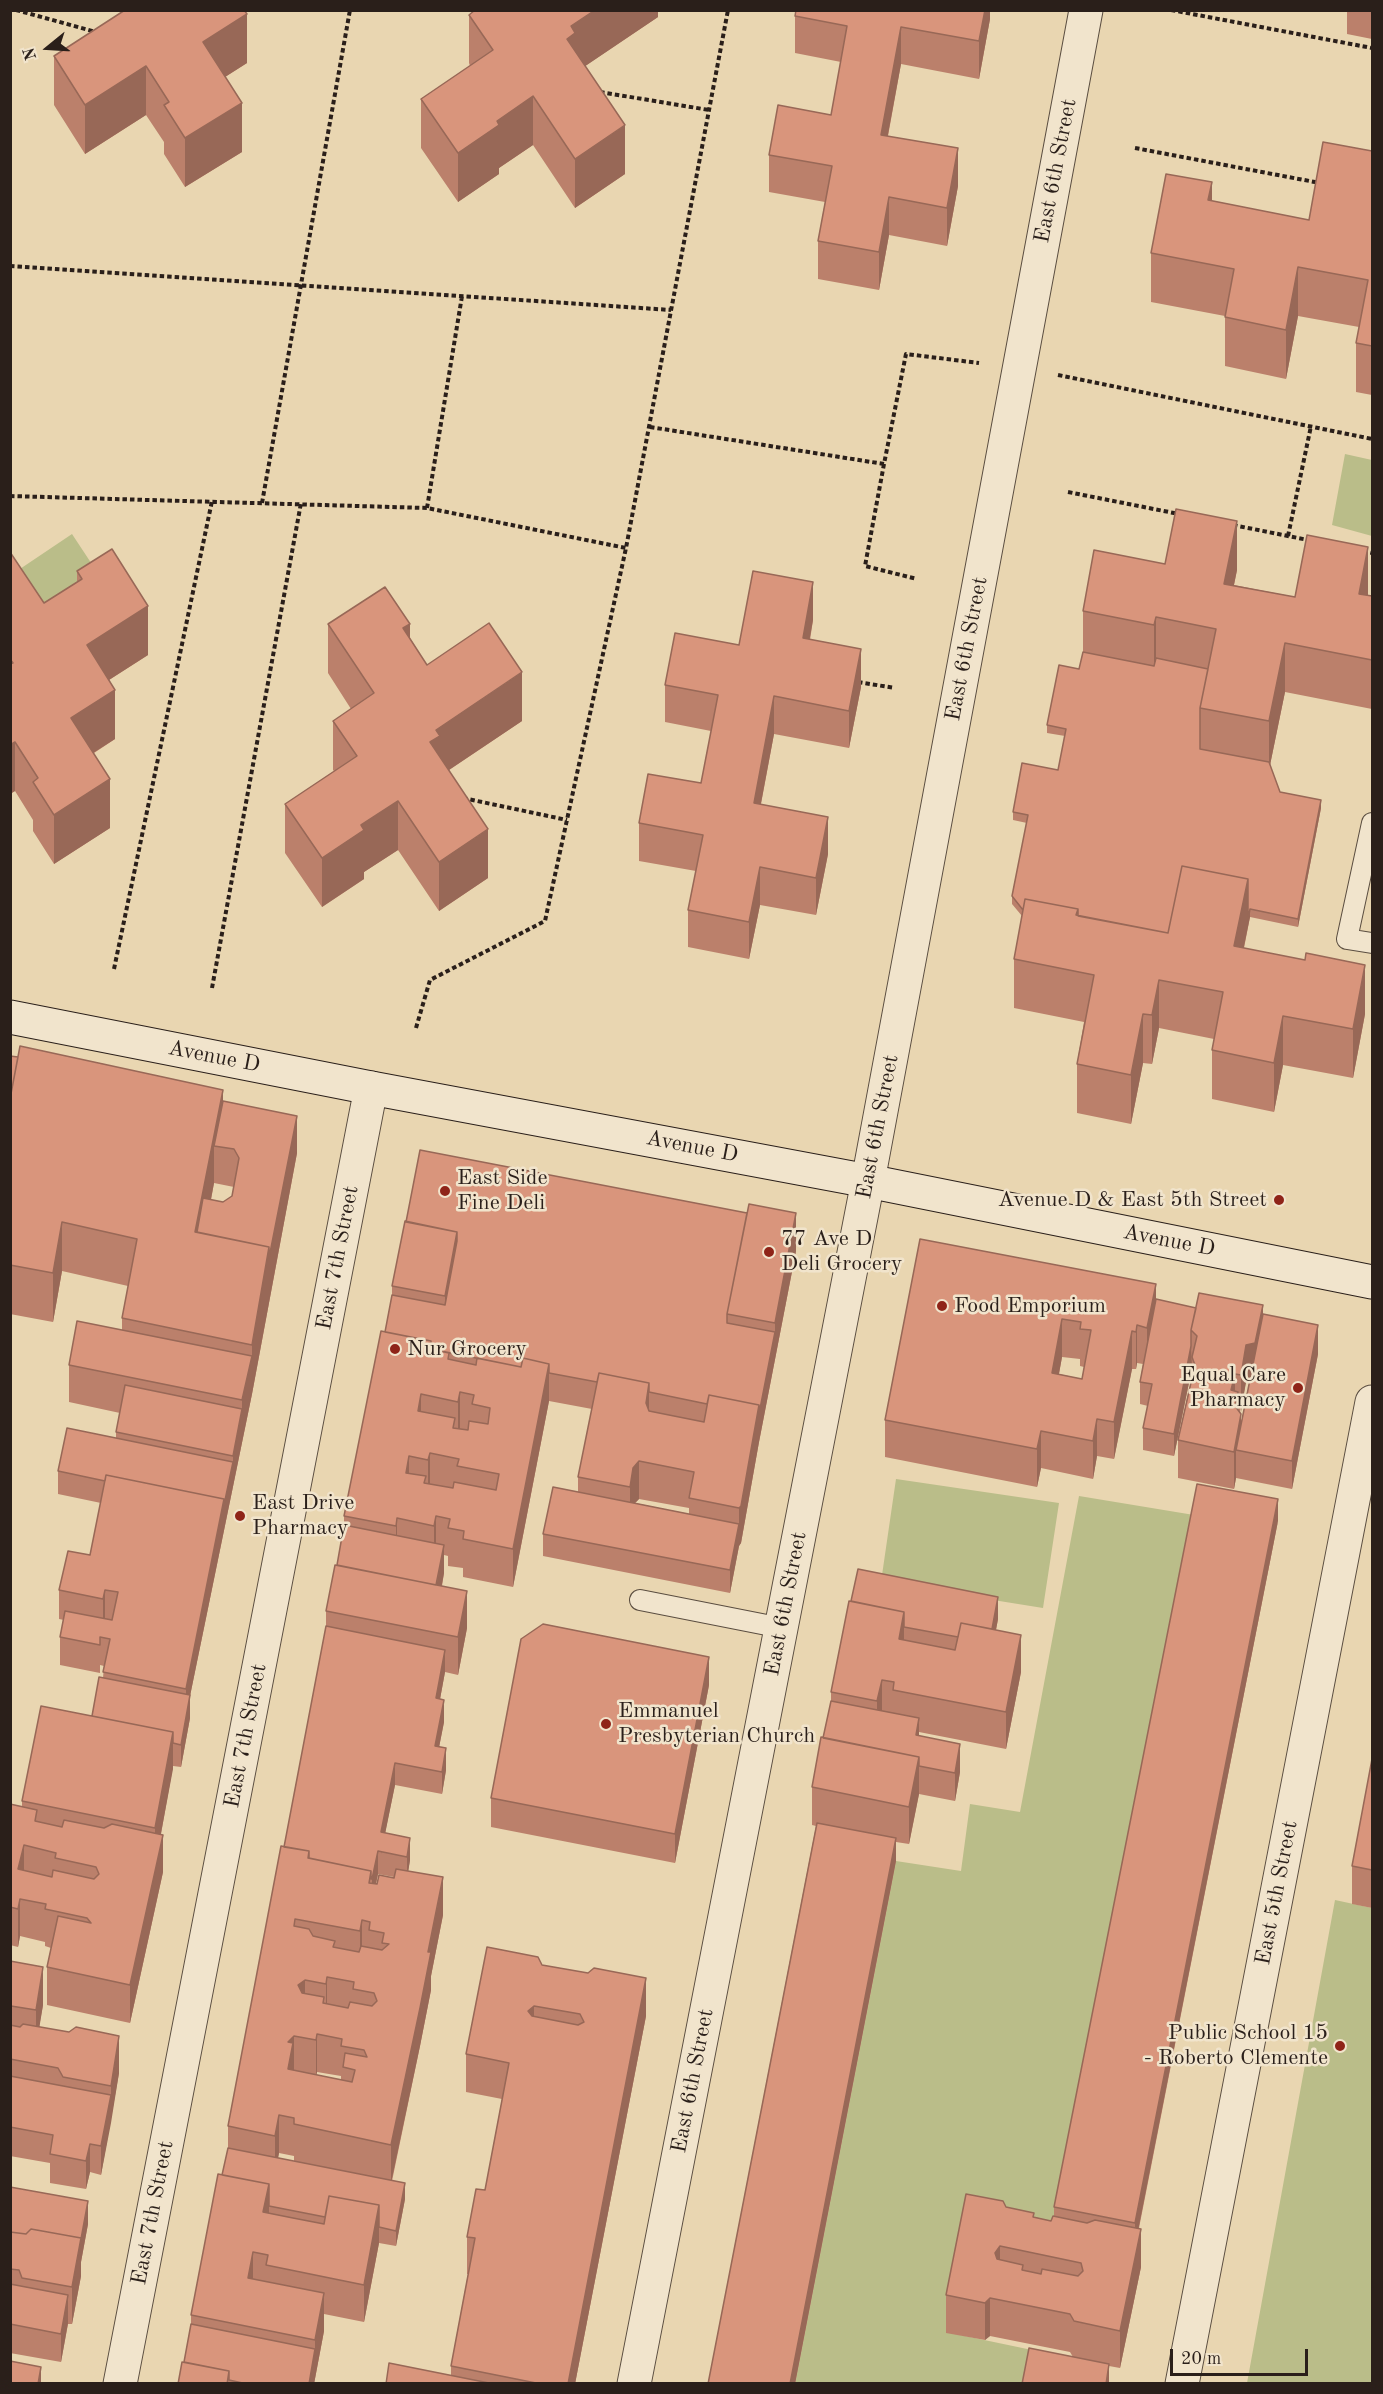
<!DOCTYPE html>
<style>
body{margin:0}
#map{position:relative;width:1383px;height:2394px;overflow:hidden;background:#e9d6b1;font-family:"Old Standard TT",serif}
canvas{display:block}
.frame{position:absolute;inset:0;border:12px solid #2a1f1a;pointer-events:none}
.north{position:absolute;left:18px;top:18px;width:60px;height:60px;-webkit-text-stroke:4px #f1e4cc;paint-order:stroke;rotate:252deg;font-size:16px;font-weight:700;line-height:24px;text-align:center;color:#2a1f1a}
.north::after{content:'';display:block;margin:auto;width:21px;height:27px;background:#2a1f1a;clip-path:polygon(50% 0,100% 100%,50% 72%,0 100%)}
.scale{position:absolute;left:1170px;top:2349px;width:138px;height:27px;box-sizing:border-box;border:3px solid #2a1f1a;border-top:0;padding-left:8px;font-size:18px;line-height:21px;white-space:nowrap;color:#2a1f1a;-webkit-text-stroke:4px #f1e4cc;paint-order:stroke}
</style>
<div id="map">
<canvas width="1383" height="2394"></canvas>
<div class="frame"></div>
<div class="north">N</div>
<div class="scale">20 m</div>
</div>
<script>
const context = document.querySelector('canvas').getContext('2d');
context.lineJoin = 'round';
function fillPath(path, color) { context.fillStyle = color; context.fill(path, 'evenodd'); }
function trace(path, color, width, dash) { context.strokeStyle = color; context.lineWidth = width; context.lineCap = dash ? 'butt' : 'round'; context.setLineDash(dash || []); context.stroke(path); }
function write(font, color, halo, rows, align = 'center') {
  context.font = font + ' "Old Standard TT",serif'; context.lineWidth = 5; context.setLineDash([]); context.textBaseline = 'middle'; context.strokeStyle = halo; context.fillStyle = color; for (const [text, x, y, turn = 0] of rows) {
    context.save(); context.translate(x, y); context.rotate((+turn || 0) * Math.PI / 180); context.textAlign = isNaN(turn) ? turn : align; if (halo) context.strokeText(text, 0, 0); context.fillText(text, 0, 0); context.restore();
  }
}
fillPath(new Path2D(`
 M1345,454L1372,460V536L1332,525Z
 M72,534L105,584L30,634L11,575Z
 M896,1479L1059,1503L1043,1608L881,1582Z
 M1079,1496L1194,1515L1054,2230L946,2332L1032,2350L1026,2383L795,2384L896,1861L961,1871L970,1804L1020,1812Z
 M1335,1900L1372,1908V2383H1247Z`), '#babd89');
const lane = new Path2D(`
 M1372,823L1347,939L1372,943
 M640,1600L782,1628`);
const street = new Path2D(`
 M120,2384L371,1088
 M634,2384L868,1181L1086,10
 M1182,2384L1372,1402`);
const secondary = new Path2D(`
 M10,1017L371,1088L868,1181L1372,1282`);
trace(lane, '#5a4d40', 22);
trace(street, '#5a4d40', 35);
trace(secondary, '#2a1f1a', 35);
trace(new Path2D(`
 M16,10L96,32
 M1171,10L1372,48
 M600,92L709,110
 M1135,148L1320,183
 M10,266L671,310
 M1058,375L1372,439
 M650,427L884,464L906,354L979,363
 M884,464L865,566L917,579
 M1068,492L1179,514
 M10,496L427,508L626,548
 M262,503L350,10
 M427,508L462,296
 M1233,525L1308,540
 M1288,536L1311,426
 M1363,551L1372,553
 M858,682L895,688
 M463,798L567,820
 M114,969L212,501
 M212,988L301,503
 M416,1028L430,980L545,921L626,548L728,10`), '#2a1f1a', 4, [4.5, 3]);
trace(lane, '#f1e4cc', 20);
trace(street, '#f1e4cc', 33);
trace(secondary, '#f1e4cc', 33);
fillPath(new Path2D(`
 M658,10V17L585,66L625,174L575,208L533,145L499,168V174L458,202L421,148V99L470,66L469,63V15Z
 M990,10V19L979,79L901,64L888,136L958,186L947,246L889,235L879,290L818,279V241L825,202L769,192V155L831,115L841,62L795,53V16Z
 M1347,10H1372V39L1347,34Z
 M54,56L247,63L225,77L242,152L185,187L164,154V142L146,115L85,154L54,105Z
 M1372,151V395L1356,392V343L1359,327L1298,316L1286,379L1225,366V316L1151,302V253L1212,201L1309,220Z
 M10,552L44,603L77,583V571L148,655L109,680L115,739L94,753L110,828L54,864L33,831V820L15,791L10,794Z
 M1165,564L1237,570L1234,585L1295,597L1368,595L1372,596V709L1285,692L1270,765L1280,792L1321,808L1298,927L1250,917L1244,948L1365,1014L1353,1078L1283,1065L1274,1112L1212,1099V1050L1214,1039L1159,1028L1152,1064L1143,1063L1131,1124L1077,1113V1064L1084,1022L1014,1008V959L1022,916L1012,904V896L1027,823L1013,820V812L1058,770L1065,736L1047,733V725L1079,669L1083,652V611Z
 M813,620L810,640L861,687L849,748L774,734L761,804L828,854L816,915L760,905L749,959L688,947V910L696,871L639,861V823L701,783L711,731L665,722V685L739,645Z
 M328,624L410,638L427,665L522,721L449,770L488,878L439,911L398,850L364,872V879L322,907L285,853V804L334,771L333,770V721L351,709L328,673Z
 M10,1056L223,1101L297,1153L252,1394L190,1696V1718L181,1767L173,1766L161,1834L163,1872L130,2023L47,2005V1967L51,1948L45,1946V1942L20,1936L18,1947L10,1945V1804L22,1807V1801L92,1716L103,1678L104,1666L100,1665V1673L60,1665V1637L64,1620L59,1619V1590L90,1555L101,1503L58,1494V1471L116,1438V1432L120,1413L69,1402V1365L122,1330V1318L128,1286L62,1271L53,1322L10,1314ZM214,1183L234,1187L232,1196L223,1202L211,1200Z
 M920,1239L1156,1299L1196,1308L1263,1314L1318,1354L1292,1489L1236,1478L1234,1489L1178,1478V1440L1192,1377V1368L1174,1456L1143,1450V1428L1148,1406L1140,1404V1382L1143,1364L1137,1363L1136,1369H1132L1114,1459L1097,1456L1093,1479L1041,1468L1037,1487L885,1457V1420ZM1062,1357L1080,1359V1366L1084,1367L1082,1379L1059,1374ZM1246,1382H1250L1241,1423L1240,1412Z
 M796,1251L759,1442L741,1543L739,1546L730,1593L543,1556V1534L578,1492V1477L592,1409L549,1401L513,1587L463,1577V1568L448,1566V1556L444,1555V1573L442,1586L467,1628L458,1675L445,1672L440,1699L444,1722L439,1747L446,1770L442,1794L395,1785L385,1833L410,1860L408,1871L443,1915L431,1976V1990L420,2046L392,2181L405,2199L396,2246L379,2243L364,2322L324,2314V2331L314,2384H178L184,2362L191,2324V2315L228,2148V2126L284,1847L326,1626V1611L337,1565L344,1525V1516L385,1332L392,1295V1286ZM639,1499L689,1508V1514L635,1503ZM378,1874L394,1877V1878L376,1884ZM317,2072L341,2076V2080L316,2075ZM279,2153L294,2156V2161L278,2158Z
 M1278,1521L1139,2228L1141,2267L1120,2368L1109,2366V2384L1073,2357L1070,2352L990,2336L985,2340L946,2333V2295L1006,2207L1034,2217L1051,2221L1054,2217V2207Z
 M849,1601L998,1619L996,1630L1021,1672L1006,1749L919,1732V1736L960,1772L955,1801L919,1794L909,1844L896,1842V1861L795,2384H708L816,1826L812,1825V1787L831,1701V1692Z
 M709,1685L675,1863L491,1827V1798Z
 M1372,1759V1908L1352,1904V1866Z
 M10,1961L43,2005L39,2027L119,2073L101,2175L90,2172L86,2189L50,2183V2163L10,2156Z
 M542,1965L646,2016L575,2384H386L451,2375V2366L468,2274H467V2237L485,2190L502,2099L466,2092V2054Z
 M10,2187L88,2224L81,2262V2276L72,2324H68L61,2362L10,2353Z`), '#bb806b');
fillPath(new Path2D(`
 M595,10H658V17L575,73L567,39L571,26Z
 M985,10H990V19L979,79V41Z
 M247,14V63L203,91V42Z
 M901,27V64L881,172V135Z
 M146,66V115L85,154V105Z
 M533,96V145L499,168V174L458,202V153L497,121Z
 M242,103V152L185,187V138Z
 M625,125V174L575,208V159Z
 M958,148V186L947,246V208Z
 M1212,182V231L1208,200Z
 M889,197V235L879,290V252Z
 M1298,267V316L1286,379V330Z
 M1237,521V570L1224,633V584Z
 M1368,547V596L1359,594Z
 M813,582V620L803,676V638Z
 M148,606V655L87,694V645Z
 M1156,617V666L1154,674V625Z
 M410,624V673L403,628Z
 M1285,643V692L1269,770V721Z
 M861,649V687L849,748V711Z
 M522,672V721L440,776L430,742L436,730Z
 M115,690V739L71,767V718Z
 M774,696V734L754,840V803Z
 M15,742V791L10,794V745Z
 M110,779V828L54,864V815Z
 M1321,800V808L1298,927V919Z
 M398,801V850L364,872V879L322,907V858L361,825Z
 M828,817V854L816,915V878Z
 M488,829V878L439,911V862Z
 M760,867V905L749,959V922Z
 M1248,879L1250,917L1234,995V946Z
 M1365,965V1014L1353,1078V1029Z
 M1159,980V1028L1152,1064V1015Z
 M1143,1014V1063L1131,1124V1075Z
 M1283,1016V1065L1274,1112V1063Z
 M223,1090V1139L214,1146V1183L202,1245L195,1232Z
 M297,1116V1153L252,1394L190,1696V1718L181,1767V1745L186,1717V1689L224,1499L233,1462V1456L242,1409V1400L252,1356V1345L269,1247Z
 M796,1213V1251L759,1442L741,1543L739,1546V1508L759,1405L775,1332V1323Z
 M62,1222V1271L53,1322V1273Z
 M457,1232V1269L445,1333V1296Z
 M1156,1284V1322L1147,1365V1328Z
 M1263,1305V1343L1255,1380L1246,1382L1241,1412V1375L1246,1345Z
 M1062,1319V1357L1052,1411V1373Z
 M1137,1325V1363L1136,1369V1332Z
 M1318,1325V1354L1292,1489V1461Z
 M1132,1331V1369L1114,1459V1422Z
 M1191,1346L1192,1368L1174,1456V1434Z
 M549,1364V1401L513,1587V1549Z
 M1235,1374V1411L1231,1390Z
 M649,1383V1421L646,1403Z
 M460,1392V1430L458,1439V1402Z
 M1238,1392V1429L1235,1406Z
 M421,1394V1432L418,1411Z
 M1241,1414V1451L1236,1450V1478L1234,1489V1452Z
 M1097,1419V1456L1093,1479V1441Z
 M1041,1431V1468L1037,1487V1449Z
 M430,1453V1491L428,1498V1460Z
 M409,1456V1494L406,1473Z
 M639,1461V1499L633,1505L630,1525V1487L633,1468Z
 M1278,1499V1521L1135,2246V2223Z
 M436,1516V1554L434,1563V1526Z
 M397,1518V1556L396,1564V1526Z
 M739,1524V1546L730,1593V1570Z
 M444,1545V1573L435,1622V1593Z
 M105,1590V1618L103,1628V1599Z
 M467,1591V1628L458,1675V1637Z
 M998,1597V1619L989,1666V1643Z
 M904,1612V1649L899,1639Z
 M1021,1635V1672L1006,1749V1712Z
 M445,1650V1672L436,1721V1698Z
 M709,1657V1685L675,1863V1834Z
 M882,1680V1717L877,1739V1701Z
 M444,1700V1722L435,1768V1746Z
 M919,1718V1747L916,1735Z
 M173,1732V1769L155,1865V1828Z
 M960,1744V1772L955,1801V1773Z
 M446,1748V1770L442,1794V1772Z
 M919,1757V1794L909,1844V1807Z
 M395,1763V1785L381,1854V1832Z
 M163,1835V1872L130,2023V1985Z
 M410,1838V1860L407,1880V1857Z
 M896,1838V1861L795,2384H790Z
 M24,1845V1883L18,1869Z
 M378,1851V1874L372,1902V1879Z
 M443,1877V1915L431,1976V1990L420,2046L391,2183V2145Z
 M20,1899V1936L18,1947V1909Z
 M362,1920V1958L360,1969V1931Z
 M43,1967V2005L36,2048V2010Z
 M327,1977V2015L326,2021V1984Z
 M646,1978V2016L575,2384H568Z
 M305,1980V2017L298,1985Z
 M534,2006V2043L528,2011Z
 M317,2034V2072L316,2078V2040Z
 M119,2036V2073L111,2123V2086Z
 M294,2036V2074L288,2107V2042Z
 M111,2095V2123L101,2175V2146Z
 M279,2115V2153L275,2173V2136Z
 M90,2144V2172L86,2189V2161Z
 M405,2183V2199L396,2246V2231Z
 M269,2184V2222L263,2212Z
 M88,2201V2224L81,2262V2276L72,2324V2287Z
 M379,2205V2243L364,2322V2285Z
 M1141,2229V2267L1120,2368V2331Z
 M1000,2246V2284L995,2253Z
 M253,2252V2289L248,2278Z
 M324,2293V2331L314,2384H309L315,2349V2340Z
 M68,2295V2323L61,2362V2334Z
 M990,2298V2336L985,2340V2303Z
 M1109,2364V2384H1106Z
 M41,2367V2384H38Z`), '#986857');
const building = new Path2D(`
 M125,10H244L247,14L203,42L242,103L185,138L164,105L169,102L146,66L85,105L54,56Z
 M475,10H595L571,26L575,33L567,39L625,125L575,159L533,96L497,121L499,125L458,153L421,99L493,50L469,15Z
 M796,10H985L979,41L901,27L881,135L958,148L947,208L889,197L879,252L818,241L832,166L769,155L778,105L831,115L847,26L795,16Z
 M1323,142L1372,151V346L1356,343L1368,280L1298,267L1286,330L1225,317L1234,269L1151,253L1166,174L1212,182L1208,200L1309,220Z
 M1176,509L1237,521L1224,584L1295,597L1307,535L1368,547L1359,594L1372,596V660L1285,643L1269,721L1200,708L1216,629L1156,617L1154,625L1083,611L1094,550L1165,564Z
 M112,549L148,606L87,645L115,690L71,718L110,779L54,815L33,782L38,778L15,742L10,745V664L13,663L10,659V552L44,603L82,579L77,571Z
 M753,571L813,582L803,638L861,649L849,711L774,696L754,803L828,817L816,878L760,867L749,922L688,910L703,835L639,823L648,774L701,783L718,695L665,685L675,633L739,645Z
 M385,587L410,624L403,628L427,665L489,623L522,672L436,730L440,736L430,742L488,829L439,862L398,801L361,825L364,830L322,858L285,804L357,756L333,721L374,693L328,624Z
 M1083,652L1154,666L1156,658L1208,669L1200,708V749L1269,762L1280,792L1321,800L1298,919L1250,909L1248,920V879L1182,866L1168,933L1078,916V909L1025,899L1023,910L1012,896L1028,815L1013,812L1022,763L1058,770L1066,729L1047,725L1059,665L1079,669Z
 M1182,866L1248,879L1234,946L1305,960L1306,953L1365,965L1353,1029L1283,1016L1274,1063L1212,1050L1223,992L1159,980L1152,1015L1143,1014L1131,1075L1077,1064L1094,975L1014,959L1025,899L1078,909L1076,915L1168,933Z
 M20,1046L223,1090L195,1232L269,1247L252,1345L122,1318L137,1239L62,1222L53,1273L10,1265V1099Z
 M10,1056L18,1057L10,1099Z
 M223,1101L297,1116L269,1258V1247L197,1232L203,1198L223,1202L232,1196L239,1158L234,1149L214,1146Z
 M420,1150L747,1213L727,1314V1323L775,1332L759,1414V1405L709,1395L707,1404L649,1392V1383L599,1373L597,1382L549,1373V1364L523,1358L521,1367L431,1349V1341L385,1332L392,1295L445,1305L457,1241V1232L406,1222Z
 M749,1204L796,1213L775,1323L727,1314Z
 M405,1221L457,1232L445,1296L392,1286Z
 M920,1239L1156,1284L1147,1328L1137,1325L1136,1332L1132,1331L1114,1422L1097,1419L1093,1441L1041,1431L1037,1449L885,1420ZM1062,1319L1081,1322L1080,1329L1091,1330L1082,1379L1052,1373Z
 M1199,1293L1263,1305L1255,1343L1246,1345L1241,1375L1235,1374L1231,1390L1238,1392L1235,1406L1241,1414L1234,1452L1178,1440L1195,1365L1192,1357L1197,1336L1191,1330Z
 M1156,1299L1196,1308L1191,1330V1346L1174,1434L1143,1428L1152,1384L1140,1382Z
 M1263,1314L1318,1325L1292,1461L1236,1450Z
 M77,1321L252,1356L242,1400L69,1365Z
 M381,1331L431,1341L430,1349L449,1353L448,1359L476,1365L477,1358L521,1367L523,1358L549,1364L513,1549L463,1539L464,1531L448,1528L450,1519L436,1516L434,1526L397,1518L396,1526L344,1516ZM460,1392L474,1395L472,1404L490,1408L488,1424L469,1421L468,1430L453,1428L455,1418L418,1411L421,1394L458,1402ZM430,1453L459,1459L457,1466L499,1474L496,1490L454,1482L453,1488L424,1483L426,1476L406,1473L409,1456L428,1460Z
 M599,1373L649,1383L646,1403L649,1411L704,1422L709,1395L759,1405L741,1506L739,1508L689,1498L694,1472L639,1461L633,1468L630,1487L578,1477Z
 M125,1385L242,1409L233,1456L116,1432Z
 M67,1428L233,1462L224,1505V1499L106,1475L105,1481L58,1471Z
 M106,1475L224,1499L186,1689L103,1672L110,1639L100,1637V1645L60,1637L65,1611L112,1620L118,1592L105,1590L103,1599L59,1590L68,1551L90,1555Z
 M1197,1484L1278,1499L1135,2223L1054,2207Z
 M553,1487L739,1524L730,1570L543,1534Z
 M344,1525L444,1545L436,1585L337,1565Z
 M335,1565L467,1591L458,1637L326,1611Z
 M858,1569L998,1597L992,1629L961,1623L958,1637L904,1627V1612L851,1601Z
 M849,1601L904,1612L899,1639L955,1650L961,1623L1021,1635L1006,1712L893,1690L894,1682L882,1680L877,1701L831,1692Z
 M543,1624L709,1657L675,1834L491,1798L521,1639Z
 M326,1626L445,1650L436,1698L444,1700L435,1746L446,1748L442,1772L395,1763L381,1832L410,1838L407,1857L378,1851L372,1879H371V1871L309,1858V1851L284,1847Z
 M99,1677L190,1695L181,1745L173,1743V1732L92,1716Z
 M831,1701L919,1718L916,1735L960,1744L955,1773L919,1766V1757L823,1738Z
 M41,1706L173,1732L155,1828L22,1801Z
 M821,1737L919,1757L909,1807L812,1787Z
 M1372,1759V1870L1352,1866Z
 M10,1804L37,1810L35,1821L62,1827L64,1820L104,1828L112,1824L163,1835L130,1985L47,1967L58,1916L91,1923L87,1918L45,1909L46,1904L20,1899L18,1909L10,1907ZM24,1845L56,1853L55,1858L96,1867L99,1874L94,1879L53,1870L52,1877L18,1869Z
 M817,1823L896,1838L790,2384H708Z
 M281,1846L309,1851L308,1858L371,1871L369,1883L377,1884L379,1875L394,1878L396,1869L443,1877L428,1952H431L420,2008L391,2145L294,2124V2118L279,2115L275,2136L228,2126ZM295,1919L360,1931L362,1920L370,1922L369,1930L384,1933L382,1943L389,1944L382,1950L361,1946L359,1952L333,1947L335,1941L313,1936L309,1929L294,1926ZM327,1977L354,1982L353,1989L374,1993L377,2001L372,2006L350,2002L348,2008L323,2003L324,1997L302,1993L298,1985L305,1980L326,1984ZM317,2034L342,2039L341,2046L364,2050L367,2057L345,2053L343,2067L355,2070L352,2082L288,2069L293,2043L288,2042L294,2036L316,2040Z
 M487,1947L538,1957L542,1965L588,1973L594,1968L646,1978L568,2384H541L451,2366L475,2238L467,2237L476,2189L485,2190L509,2063L466,2054ZM534,2006L580,2014L584,2022L578,2025L532,2016L528,2011Z
 M10,1961L43,1967L36,2010L11,2006L10,2007Z
 M23,2024L69,2032L76,2027L119,2036L111,2086L63,2077L58,2068L10,2059V2025L20,2027Z
 M10,2076L111,2095L101,2146L90,2144L86,2161L50,2154L53,2135L10,2127Z
 M228,2148L405,2183L396,2231L379,2227V2205L329,2196L325,2217L269,2206V2184L222,2175Z
 M218,2174L269,2184L263,2212L293,2218L324,2224L329,2196L379,2205L364,2285L266,2265L268,2255L253,2252L248,2278L324,2293L315,2340L191,2315Z
 M10,2187L88,2201L81,2239V2238L31,2229L26,2234L10,2232Z
 M966,2194L1003,2201L1006,2207L1034,2213L1033,2217L1051,2221L1053,2216L1087,2223L1095,2220L1141,2229L1120,2331L1074,2321L1070,2314L990,2298L985,2303L946,2295ZM1000,2246L1081,2263L1083,2271L1078,2276L1042,2269L1041,2274L1022,2270L1023,2265L997,2259L995,2253Z
 M31,2229L81,2238L72,2287L22,2278L19,2270L10,2269V2232L26,2234Z
 M10,2284L68,2295L61,2334L10,2324Z
 M191,2324L315,2349L309,2384H247L229,2380V2371L184,2362Z
 M1029,2348L1109,2364L1106,2384H1022Z
 M10,2361L41,2367L38,2384H10Z
 M182,2362L229,2371L227,2384H178Z
 M389,2363L494,2384H386Z`);
fillPath(building, '#d9957c');
trace(building, '#986857', 1.5);
for (const [x, y, r, color] of [
 [445,1191,6,"#8f2418"],
 [1279,1200,6,"#8f2418"],
 [769,1252,6,"#8f2418"],
 [942,1306,6,"#8f2418"],
 [395,1349,6,"#8f2418"],
 [1298,1388,6,"#8f2418"],
 [240,1516,6,"#8f2418"],
 [606,1724,6,"#8f2418"],
 [1340,2046,6,"#8f2418"]
]) { const dot = new Path2D(); dot.arc(x, y, r, 0, 2 * Math.PI); context.fillStyle = color; context.fill(dot); trace(dot, '#f1e4cc', 2); }
write('22px', '#2a1f1a', '#f1e4cc', [
 ["East 6th Street",1056,171,-79],
 ["East 6th Street",967,649,-79],
 ["Avenue D",214,1057,11],
 ["East 6th Street",878,1127,-79],
 ["Avenue D",692,1147,11],
 ["Avenue D",1169,1241,11],
 ["East 7th Street",338,1258,-79],
 ["East 6th Street",786,1604,-79],
 ["East 7th Street",246,1736,-79],
 ["East 5th Street",1277,1893,-79],
 ["East 6th Street",693,2081,-79],
 ["East 7th Street",153,2213,-79]
]);
write('22px', '#2a1f1a', '#f1e4cc', [
 ["East Side",457,1178],
 ["Fine Deli",457,1203],
 ["Avenue D & East 5th Street",1267,1200,"right"],
 ["77 Ave D",781,1239],
 ["Deli Grocery",781,1264],
 ["Food Emporium",954,1306],
 ["Nur Grocery",407,1349],
 ["Equal Care",1286,1375,"right"],
 ["Pharmacy",1286,1400,"right"],
 ["East Drive",252,1503],
 ["Pharmacy",252,1528],
 ["Emmanuel",618,1711],
 ["Presbyterian Church",618,1736],
 ["Public School 15",1328,2033,"right"],
 ["- Roberto Clemente",1328,2058,"right"]
], 'left');
</script>
